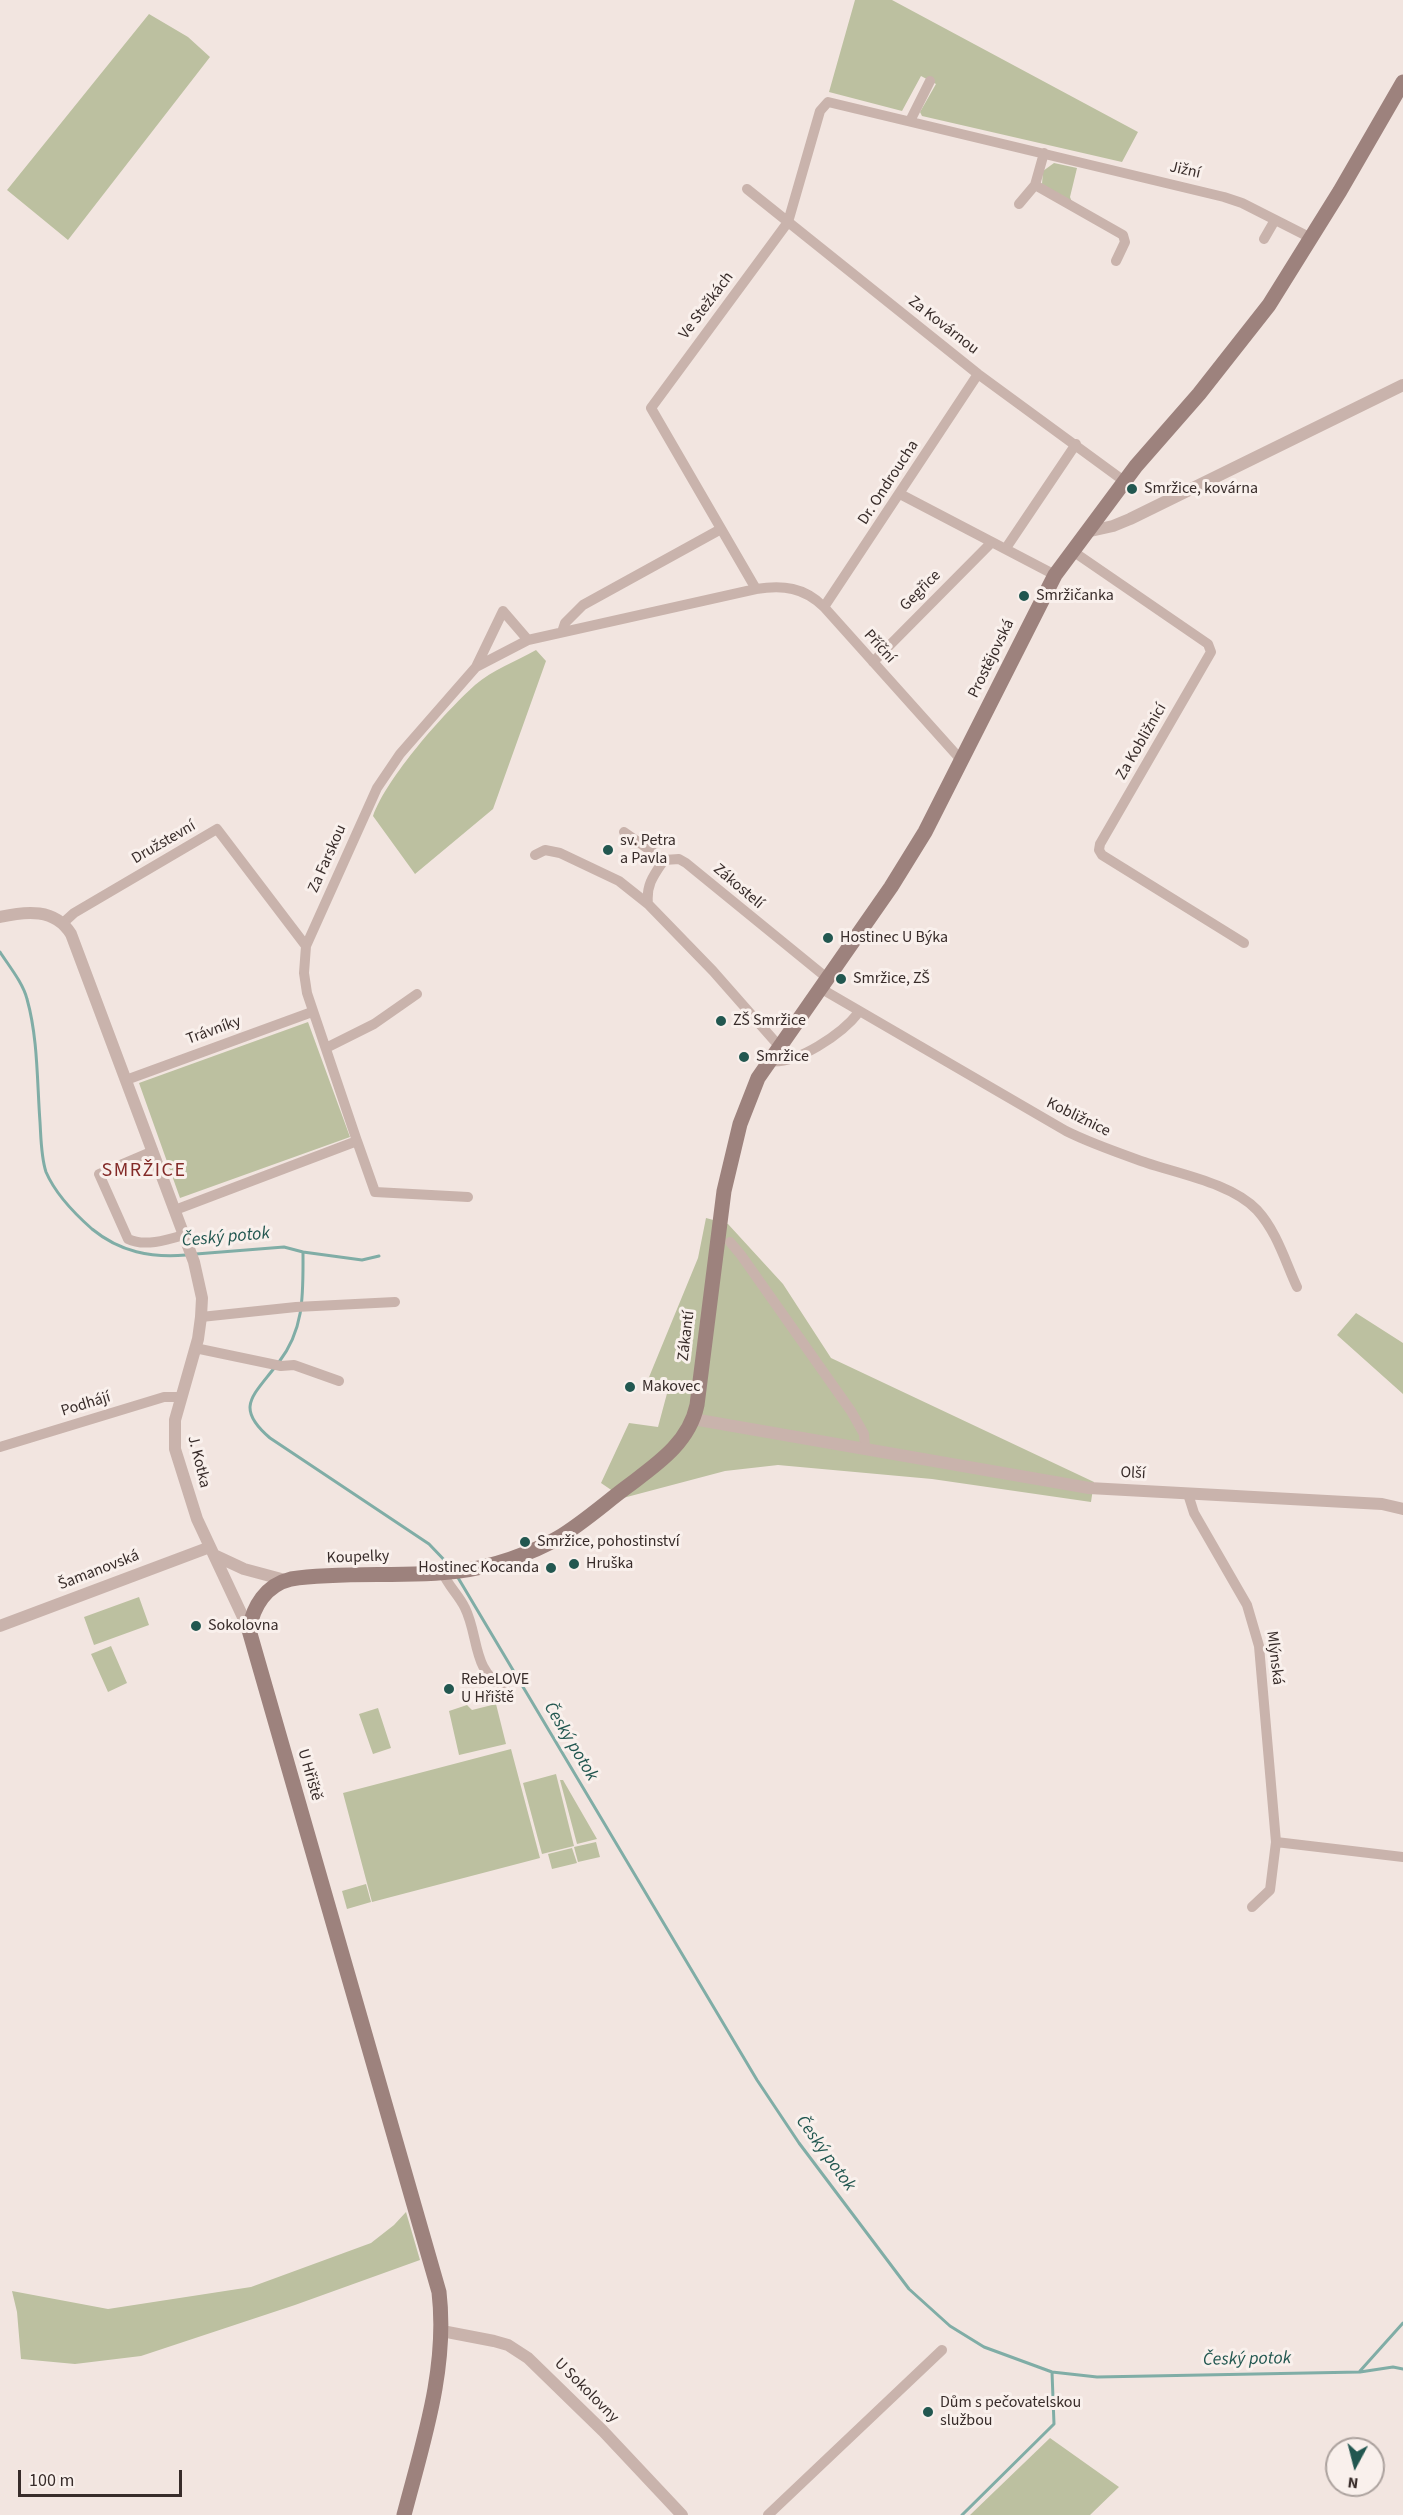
<!DOCTYPE html>
<meta charset="utf-8">
<style>
body{margin:0}
#map{position:relative;width:1403px;height:2515px;overflow:hidden;background:#f2e5e0;font-family:"Source Sans 3",sans-serif}
canvas{display:block}
.north{position:absolute;left:1325px;top:2437px;width:60px;height:60px;box-sizing:border-box;background:#f9f0ec;border:2px solid #aca29e;border-radius:50%;rotate:187deg;font-size:16px;font-weight:700;line-height:24px;text-align:center;color:#382c2a}
.north::after{content:'';display:block;margin:auto;width:21px;height:27px;background:#225750;clip-path:polygon(50% 0,100% 100%,50% 72%,0 100%)}
.scale{position:absolute;left:18px;top:2470px;width:164px;height:27px;box-sizing:border-box;border:3px solid #382c2a;border-top:0;padding-left:8px;font-size:18px;line-height:21px;white-space:nowrap;color:#382c2a;-webkit-text-stroke:4px #f9f0ec;paint-order:stroke}
</style>
<div id="map">
<canvas width="1403" height="2515"></canvas>
<div class="north">N</div>
<div class="scale">100 m</div>
</div>
<script>
const context = document.querySelector('canvas').getContext('2d');
context.lineJoin = 'round';
function fillPath(path, color) { context.fillStyle = color; context.fill(path, 'evenodd'); }
function trace(path, color, width, dash) { context.strokeStyle = color; context.lineWidth = width; context.lineCap = dash ? 'butt' : 'round'; context.setLineDash(dash || []); context.stroke(path); }
function write(font, color, halo, rows, align = 'center') {
  context.font = font + ' "Source Sans 3",sans-serif'; context.lineWidth = 6; context.setLineDash([]); context.textBaseline = 'middle'; context.strokeStyle = halo; context.fillStyle = color; for (const [text, x, y, turn = 0] of rows) {
    context.save(); context.translate(x, y); context.rotate((+turn || 0) * Math.PI / 180); context.textAlign = isNaN(turn) ? turn : align; if (halo) context.strokeText(text, 0, 0); context.fillText(text, 0, 0); context.restore();
  }
}
fillPath(new Path2D(`
 M855,0H892L1138,132L1122,162L922,116L920,112L936,84L921,76L902,111L829,92Z
 M149,14L188,37L210,57L68,240L7,190Z
 M1054,163L1077,168L1070,197L1072,202L1042,184L1043,171Z
 M536,650L546,661L493,809L415,874L373,816C387,777 444,713 475,685C492,670 517,661 536,650Z
 M308,1022L350,1137L180,1198L139,1083Z
 M706,1218L728,1224L783,1284L831,1358L1094,1482L1091,1502L932,1479L778,1465L725,1471L623,1498L601,1483L629,1423L658,1427L669,1386L647,1382L698,1258Z
 M1356,1313L1403,1343V1394L1337,1335Z
 M139,1597L149,1625L94,1645L84,1617Z
 M111,1646L127,1683L108,1692L91,1654Z
 M496,1704L506,1744L459,1755L449,1711L467,1705L472,1710Z
 M378,1708L391,1748L373,1754L359,1714Z
 M511,1749L540,1858L372,1902L343,1793Z
 M556,1774L574,1846L542,1854L523,1783Z
 M560,1780H563L597,1839L577,1844Z
 M596,1842L600,1857L578,1862L574,1847Z
 M572,1848L577,1863L552,1869L548,1854Z
 M366,1884L371,1902L347,1909L342,1891Z
 M406,2212L420,2260L295,2305L141,2356L75,2364L21,2359L17,2312L12,2291L108,2309L251,2287L371,2243L394,2225Z
 M1050,2438L1119,2487L1090,2515H970Z`), '#bcc0a0');
trace(new Path2D(`
 M0,952C9,966 23,983 27,999C38,1038 37,1082 40,1122C41,1138 41,1157 46,1172C55,1193 75,1214 92,1229C120,1252 151,1258 186,1255
 M303,1252L362,1260L379,1256
 M196,1254L284,1247L303,1252C303,1293 305,1328 279,1362
 M275,1367C252,1397 235,1408 270,1438L429,1544L450,1566
 M457,1576L757,2080L799,2143L909,2289L950,2326L984,2347L1052,2372L1097,2377L1360,2372L1393,2367L1403,2369
 M1360,2371L1403,2323
 M962,2515L1054,2424L1052,2372`), '#80ada6', 3);
trace(new Path2D(`
 M910,121L930,81
 M1035,185L1123,235L1125,242L1116,261
 M747,189L978,374L1124,481
 M1019,204L1035,185L1044,153
 M1264,239L1275,220
 M900,494L1055,575
 M1006,548L1076,444
 M1071,550L1208,644L1211,652L1100,844L1099,850L1102,855L1244,943
 M756,589L651,408L788,222L820,111L828,102L1224,197L1242,203L1311,238
 M824,607L978,374
 M562,632L565,623L583,605L721,529
 M873,662L992,542
 M476,667L503,611L528,640
 M624,832L664,860
 M535,855L545,850L560,853L619,881L648,904
 M63,923L74,913L217,829L306,946
 M820,988L1066,1131C1092,1144 1119,1153 1147,1163C1180,1174 1233,1184 1257,1210C1277,1232 1285,1261 1297,1287
 M779,1046L713,971L648,904C646,885 653,876 664,860L679,859L686,863L827,978
 M326,1048L374,1024L417,994
 M768,1061C796,1066 843,1033 859,1012
 M126,1080L312,1012
 M357,1141L375,1192L468,1197
 M153,1151L99,1174L128,1239C144,1247 167,1240 184,1235
 M175,1210L357,1141L307,993L304,973L306,946L377,788L400,754L476,667L528,640L756,589C783,585 804,587 824,607L962,761
 M730,1242L741,1255L851,1411L864,1434L865,1447
 M201,1317L296,1307L395,1302
 M195,1348L281,1366L294,1365L339,1381
 M0,1447L164,1397H181
 M1188,1494L1194,1513L1247,1605L1259,1646L1276,1842L1270,1890L1252,1907
 M443,1573C448,1586 459,1595 465,1608C479,1636 472,1672 505,1688
 M1276,1842L1403,1857
 M768,2515L942,2350`), '#c9b3ac', 10);
trace(new Path2D(`
 M1086,532L1113,526L1130,519L1403,385
 M0,917C26,911 55,908 71,934L194,1262L202,1298L201,1317L198,1339L175,1420V1449L197,1519L249,1630
 M693,1419L1089,1488L1382,1504L1403,1509
 M214,1555L244,1569L285,1580
 M0,1626L210,1547
 M442,2331L494,2341L508,2345L528,2358L603,2431L682,2515`), '#c9b3ac', 12);
trace(new Path2D(`
 M404,2515C423,2442 448,2368 439,2292L249,1630C253,1606 266,1585 291,1579C346,1571 404,1578 459,1571C489,1568 533,1553 558,1538C583,1523 605,1503 628,1486C657,1464 689,1443 697,1405L724,1191L740,1124L758,1078L891,887L925,832L1055,575L1136,466L1199,394L1269,305L1340,191L1403,82`), '#9d827d', 15);
for (const [x, y, r, color] of [
 [1132,489,6,"#225750"],
 [1024,596,6,"#225750"],
 [608,850,6,"#225750"],
 [828,938,6,"#225750"],
 [841,979,6,"#225750"],
 [721,1021,6,"#225750"],
 [744,1057,6,"#225750"],
 [630,1387,6,"#225750"],
 [525,1542,6,"#225750"],
 [574,1564,6,"#225750"],
 [551,1568,6,"#225750"],
 [196,1626,6,"#225750"],
 [449,1689,6,"#225750"],
 [928,2412,6,"#225750"]
]) { const dot = new Path2D(); dot.arc(x, y, r, 0, 2 * Math.PI); context.fillStyle = color; context.fill(dot); trace(dot, '#f9f0ec', 2); }
write('16px', '#382c2a', '#f9f0ec', [
 ["Jižní",1185,171,13],
 ["Ve Stežkách",707,306,-53],
 ["Za Kovárnou",943,326,38],
 ["Dr. Ondroucha",889,483,-57],
 ["Gegřice",921,591,-45],
 ["Příční",879,647,48],
 ["Prostějovská",992,659,-64],
 ["Za Kobližnicí",1142,742,-60],
 ["Družstevní",164,843,-30],
 ["Za Farskou",328,859,-66],
 ["Zákostelí",738,887,40],
 ["Trávníky",214,1031,-20],
 ["Kobližnice",1078,1118,26],
 ["Zákantí",687,1336,-83],
 ["Podhájí",86,1405,-17],
 ["J. Kotka",198,1462,76],
 ["Olší",1133,1474,3],
 ["Koupelky",358,1558,-2],
 ["Šamanovská",99,1571,-21],
 ["Mlýnská",1274,1658,83],
 ["U Hřiště",309,1775,74],
 ["U Sokolovny",586,2391,45]
]);
write('16px', '#382c2a', '#f9f0ec', [
 ["Smržice, kovárna",1144,489],
 ["Smržičanka",1036,596],
 ["sv. Petra",620,841],
 ["a Pavla",620,859],
 ["Hostinec U Býka",840,938],
 ["Smržice, ZŠ",853,979],
 ["ZŠ Smržice",733,1021],
 ["Smržice",756,1057],
 ["Makovec",642,1387],
 ["Smržice, pohostinství",537,1542],
 ["Hruška",586,1564],
 ["Hostinec Kocanda",539,1568,"right"],
 ["Sokolovna",208,1626],
 ["RebeLOVE",461,1680],
 ["U Hřiště",461,1698],
 ["Dům s pečovatelskou",940,2403],
 ["službou",940,2421]
], 'left');
write('italic 18px', '#225750', '#f9f0ec', [
 ["Český potok",226,1238,-5],
 ["Český potok",570,1742,59],
 ["Český potok",825,2154,54],
 ["Český potok",1247,2360,-1]
]);
context.letterSpacing = '1.5px';
write('20px', '#832a28', '#f9f0ec', [
 ["SMRŽICE",144,1172]
]);
context.letterSpacing = '0px';
</script>
